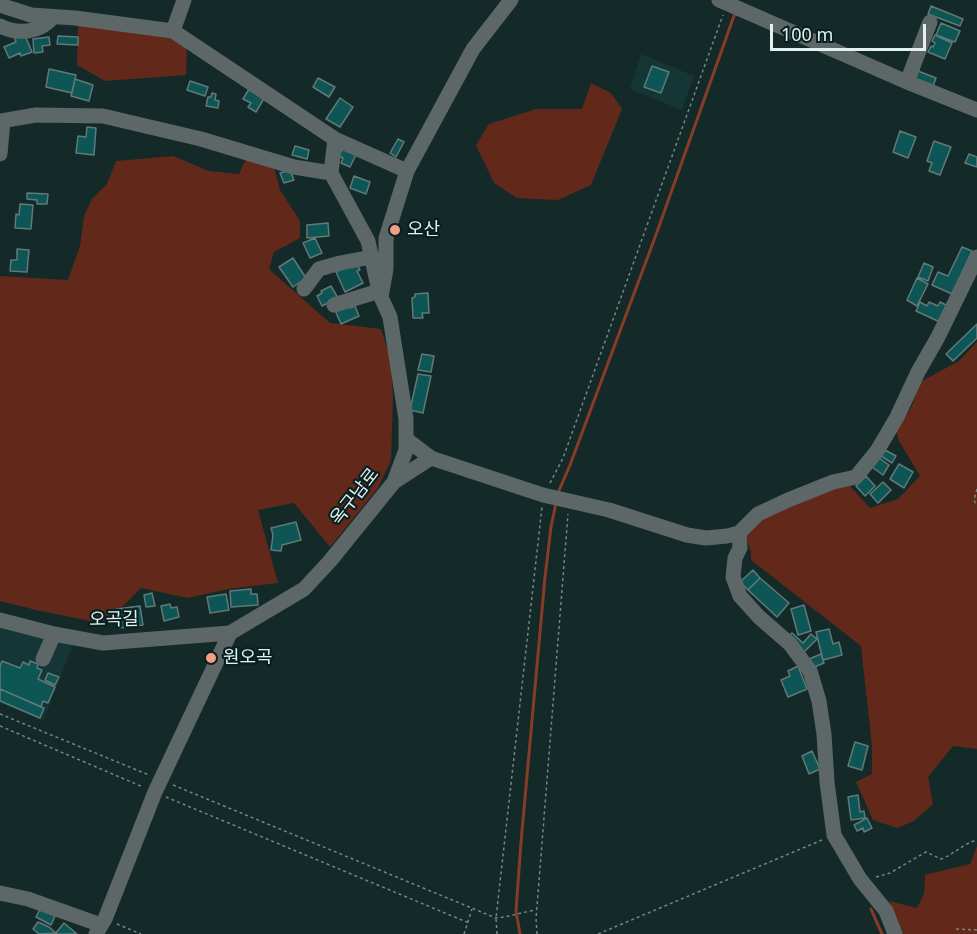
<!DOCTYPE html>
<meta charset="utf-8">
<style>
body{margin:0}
#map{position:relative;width:977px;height:934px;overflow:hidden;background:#132a29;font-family:"Noto Sans",sans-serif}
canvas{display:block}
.scale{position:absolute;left:770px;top:24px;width:156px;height:27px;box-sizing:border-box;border:3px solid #e3f0f0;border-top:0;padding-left:8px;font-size:18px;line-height:21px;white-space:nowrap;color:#e3f0f0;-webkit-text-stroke:4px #092020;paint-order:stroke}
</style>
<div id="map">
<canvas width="977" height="934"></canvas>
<div class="scale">100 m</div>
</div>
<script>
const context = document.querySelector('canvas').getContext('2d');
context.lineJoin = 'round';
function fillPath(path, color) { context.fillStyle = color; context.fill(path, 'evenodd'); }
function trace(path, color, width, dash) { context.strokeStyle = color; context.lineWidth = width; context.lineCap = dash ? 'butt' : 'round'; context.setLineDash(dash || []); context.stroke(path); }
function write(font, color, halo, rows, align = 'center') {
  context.font = font + ' "Noto Sans","Noto Sans KR",sans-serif'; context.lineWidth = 4.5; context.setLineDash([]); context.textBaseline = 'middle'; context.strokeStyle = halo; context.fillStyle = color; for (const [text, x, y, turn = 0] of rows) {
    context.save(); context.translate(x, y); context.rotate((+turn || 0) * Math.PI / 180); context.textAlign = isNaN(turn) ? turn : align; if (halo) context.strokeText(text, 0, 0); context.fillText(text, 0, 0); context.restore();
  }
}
fillPath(new Path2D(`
 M641,54L694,76L682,110L630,89Z
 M0,627L74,642L43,721L0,703Z`), '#143635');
fillPath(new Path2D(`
 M78,23L171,31L187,45L186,75L105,81L77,65Z
 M591,83L611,93L622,109L591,185L558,200L517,198L494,183L476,145L489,124L536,109H582Z
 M173,156L209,171L239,174L247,157L274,167L280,190L300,221V238L274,252L269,269L330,323L381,329L391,360L393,397L391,460L378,488L330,547L294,503L258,510L278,583L228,589L188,598L141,588L105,624L36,610L0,601V276L68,280L80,246L84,216L92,199L107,184L116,161Z
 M977,342V749L953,746L928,777L933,804L914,821L897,828L873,820L856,782L872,774V746L861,646L751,560V552L746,538L756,520L834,487L850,486L870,508L898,499L920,476L899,441L896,430L912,406L920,382L959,361Z
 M977,846V934H903L889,901L917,908L924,894L925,875L970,864Z`), '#62291a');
trace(new Path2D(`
 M558,493L570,465L657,232L735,13
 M871,909L882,934
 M520,934L516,911L521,842L545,577L551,527L556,503`), '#883c28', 3);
const building = new Path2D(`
 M931,6L963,19L960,26L928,14Z
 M941,23L960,31L955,42L936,35Z
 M24,33L32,52L21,56L20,53L9,58L4,47L16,42L14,37Z
 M935,35L952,43L945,59L928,52L931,46L933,47L935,43L932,41Z
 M58,36L78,37V45L57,44Z
 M49,37L50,45L42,46L43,52L34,53L33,39Z
 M652,66L669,72L661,93L644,87Z
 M49,69L76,75L72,93L46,87Z
 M918,71L936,78L933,86L915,79Z
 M318,78L335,87L329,97L313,87Z
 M75,79L93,85L89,101L71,96Z
 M190,81L208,87L205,96L187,90Z
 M251,86L266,95L256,112L248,107L251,103L243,99Z
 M212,93L216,94L215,100L219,101L218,108L206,106L208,97H211Z
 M340,98L353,107L340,127L326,119Z
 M87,127L96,128L94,155L76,153L78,136L86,137Z
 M900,131L916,137L908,158L893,152Z
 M398,139L404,142L396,157L390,153Z
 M934,141L951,147L940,175L929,171L932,163L927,161Z
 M345,144L358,151L350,167L341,163L343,158L339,156Z
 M295,146L309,150L307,159L292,155Z
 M969,154L977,157V167L965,163Z
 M290,170L294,180L284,183L280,173Z
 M354,176L370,182L366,194L350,188Z
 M27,193L48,194L47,204H37V200L27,199Z
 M20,204L33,205L31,229L15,228L16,214L19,215Z
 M328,223L329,236L307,238V225Z
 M315,238L322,253L310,258L303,243Z
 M962,247L972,251L952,294L932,285L938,272L948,276Z
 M17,249L29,250L27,272L10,271L11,260H17Z
 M293,258L306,278L293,287L279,267Z
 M356,262L360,270L357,271L363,283L345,292L336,272Z
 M924,263L933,267L928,281L918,277Z
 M917,278L928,284L917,306L907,300Z
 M331,286L338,298L322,306L317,296L322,293L321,291Z
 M428,293L429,313H422L423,318H413L412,298L415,297V294Z
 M920,302L927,306L929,302L938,306L940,302L950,307L942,323L916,311Z
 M348,303L350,308L355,306L359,316L341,324L334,308Z
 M977,324V338L953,361L946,354Z
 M422,354L434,356L431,372L418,370Z
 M418,374L431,376L423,413L410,410Z
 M885,450L896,456L892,463L881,456Z
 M879,458L889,465L883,475L872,467Z
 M899,464L913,472L904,488L890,479Z
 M866,476L875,486L865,496L856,486Z
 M883,482L891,490L878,503L870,494Z
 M296,522L301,540L282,545L281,551L271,550L273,535L271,528Z
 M753,570L760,578L748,590L740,582Z
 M760,578L789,603L777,617L748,590Z
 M251,589V594H257L258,605L231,607L230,591Z
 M152,593L155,606L146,607L144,595Z
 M226,594L229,610L210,613L207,597Z
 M170,604L171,608L177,607L179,617L164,621L161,606Z
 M804,605L811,631L798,635L791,609Z
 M140,606L143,625L119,628L117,609Z
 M829,629L833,644L839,642L842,655L823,660L816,632Z
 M792,633L803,643L811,634L817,639L803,653L787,638Z
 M821,654L824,663L812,668L809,659Z
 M2,661L20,668L23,662L29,665L30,661L38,664L37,668L42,670L38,679L55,687L48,703L43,701L41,707L0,689V666Z
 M798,666L807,689L788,697L781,680L790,676L788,671Z
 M48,673L59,677L55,685L45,680Z
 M0,689L44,708L40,718L0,701Z
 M855,742L868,746L862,770L848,766Z
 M812,751L820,769L809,774L802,756Z
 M858,795L860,812L864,811L865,818L851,820L848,797Z
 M867,818L872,828L864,832L863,828L857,831L854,825Z
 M40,909L55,916L51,925L36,917Z
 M38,922L49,927L56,933L39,934L33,929Z
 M64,923L77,934H55Z`);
fillPath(building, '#0e5655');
trace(building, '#617978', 1.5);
trace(new Path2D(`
 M550,483L563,458L723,15
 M977,489L974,500L977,506
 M0,714L149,775
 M0,726L143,787
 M173,785L496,918C510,917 522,912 536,910
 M166,797L469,923
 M876,877L890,873L926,852L941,859C955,854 962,844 977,840
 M117,924L141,934
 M956,929L977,930
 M464,934L472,909
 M497,934L496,918L542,507
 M537,934L536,919L568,514
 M598,934L822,840`), '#748786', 1.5, [3, 3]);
trace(new Path2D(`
 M184,0L173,31L335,139L407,171
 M719,0L907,82L977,110
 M0,5L31,15L75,18L173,31
 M0,26C18,35 40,33 53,17
 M907,82L930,22
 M0,121L36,115L103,116L201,139L294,167L331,173L368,241L379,291
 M0,154L3,121
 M331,173L335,139
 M304,289L319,269L340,263L372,257
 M334,305L379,291
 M406,439L431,458L543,495L609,510L687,535L706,538L727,536L739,533L758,514L788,500L833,482L856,477L877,451L897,417L918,372L938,337L977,257
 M394,482L431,458
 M739,533L740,548L735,558L733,577L740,596L759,617L790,644L810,671L819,701L824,734L827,782L834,835L860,879L886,911L895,934
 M0,620L54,634L103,643L230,633
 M43,659L54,634
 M0,893L28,899L101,925
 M96,934L105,919L155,792L230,633L304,589L330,561L394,482L406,450V419L390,317L381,297L386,269V238L407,171L473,49L511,0`), '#5d6767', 15);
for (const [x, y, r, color] of [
 [395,230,6,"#f49e87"],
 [211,658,6,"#f49e87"]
]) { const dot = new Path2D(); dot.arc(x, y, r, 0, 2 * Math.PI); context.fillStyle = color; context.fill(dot); trace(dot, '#092020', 2); }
write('18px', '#e3f0f0', '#092020', [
 ["오산",407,230],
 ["원오곡",223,658]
], 'left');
write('18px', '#e3f0f0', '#092020', [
 ["옥구남로",355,497,-52],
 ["오곡길",114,620,-1]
]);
</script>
